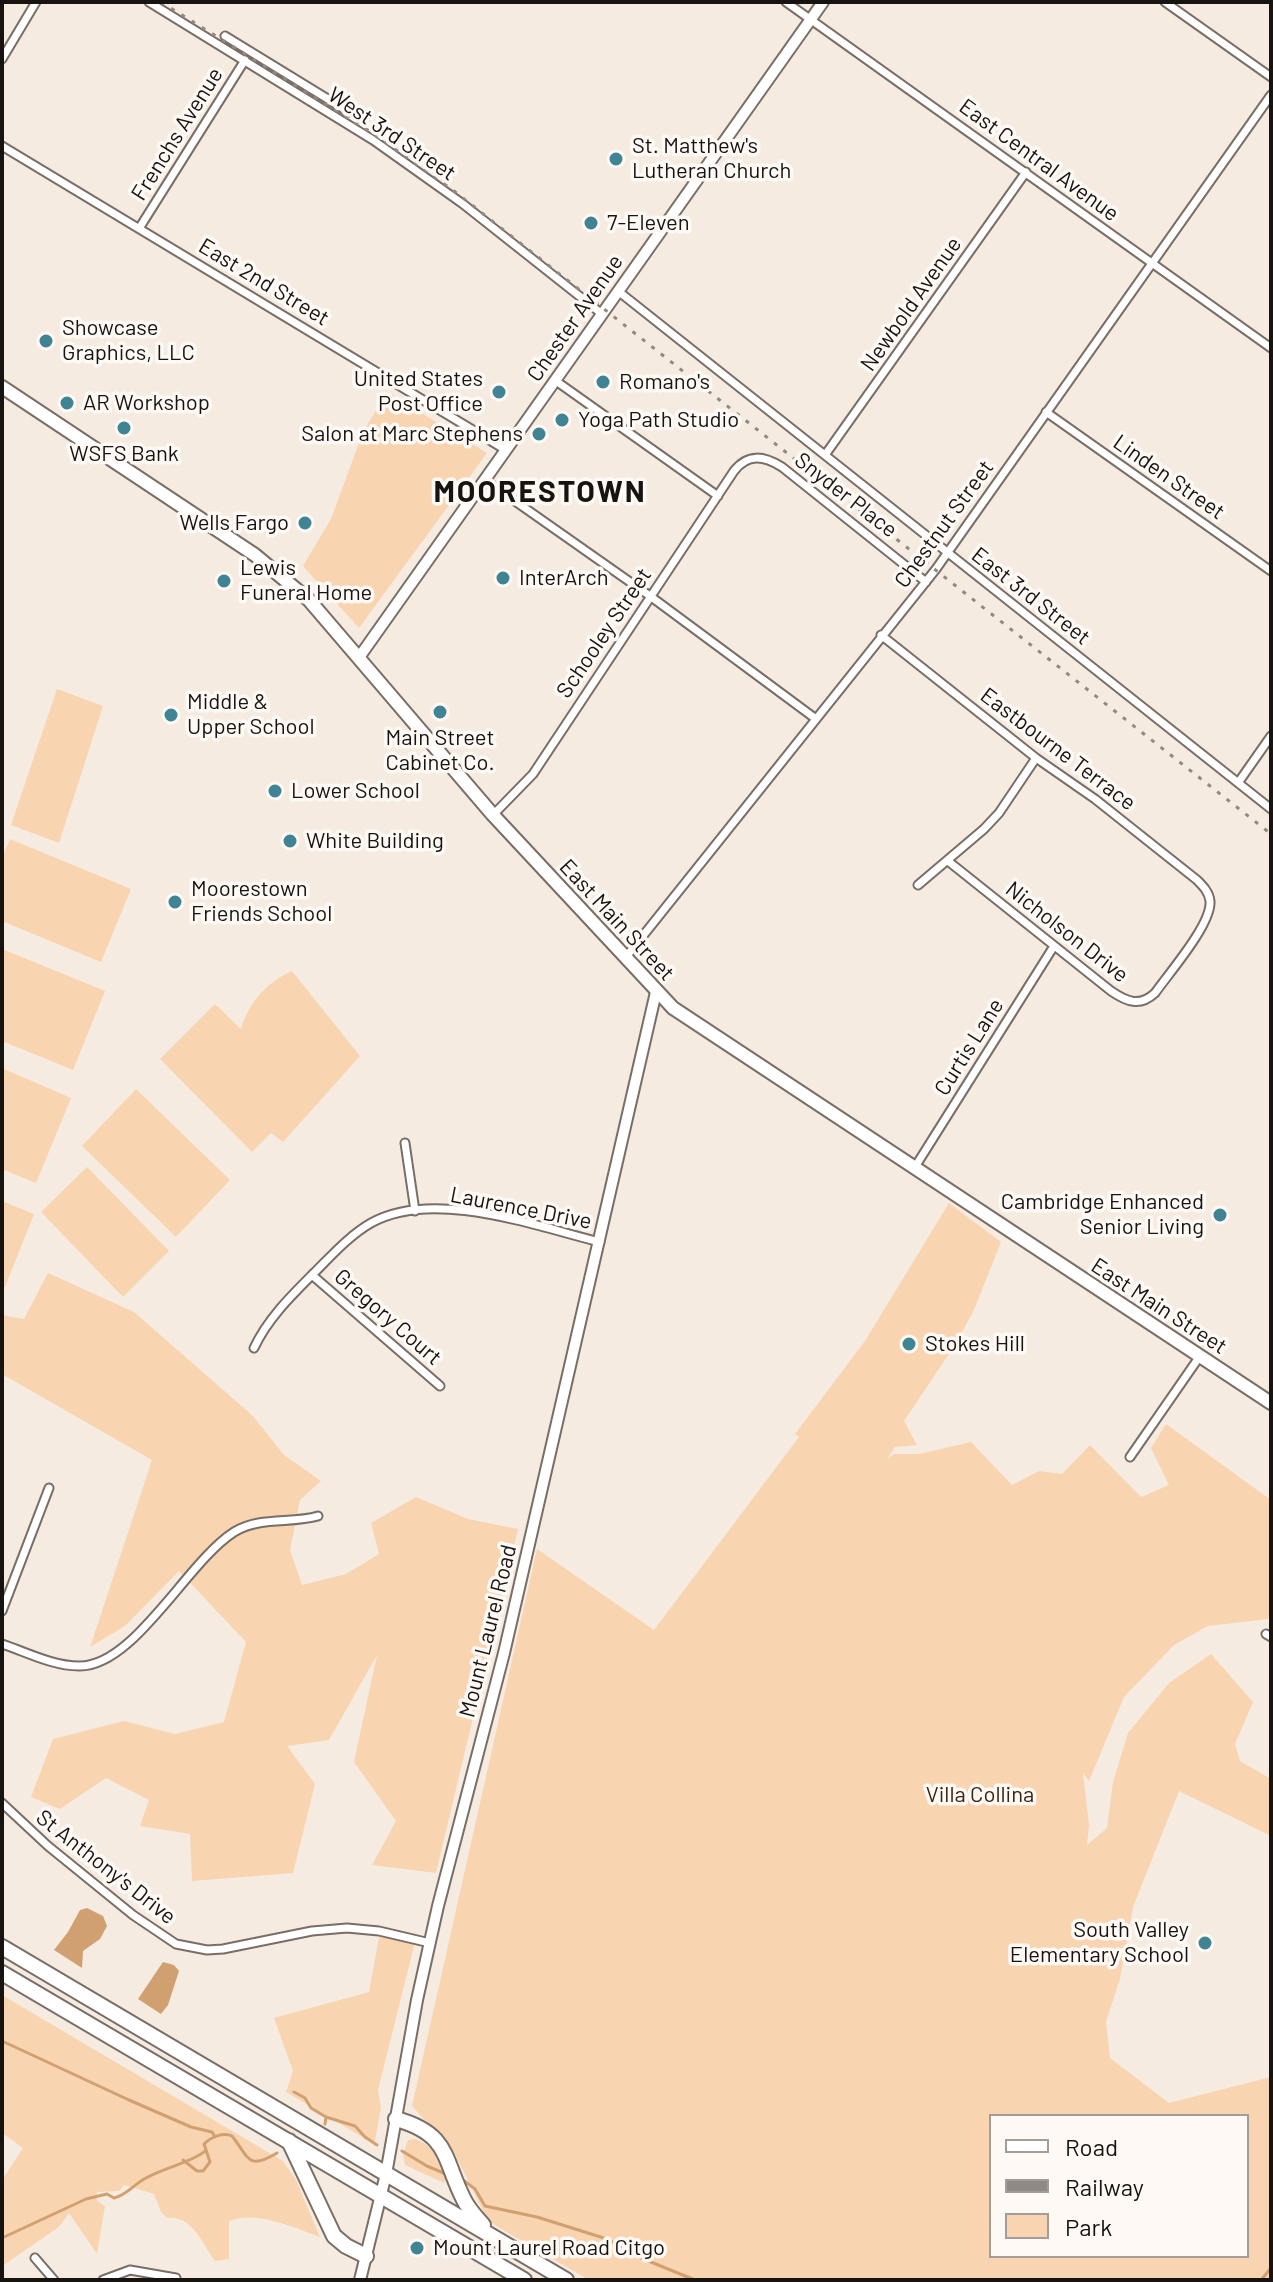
<!DOCTYPE html>
<style>
body{margin:0}
#map{position:relative;width:1273px;height:2282px;overflow:hidden;background:#f6ebe1;font-family:Barlow,sans-serif}
canvas{display:block}
.frame{position:absolute;inset:0;border:4px solid #171310;pointer-events:none}
.legend{position:absolute;left:989px;top:2114px;width:260px;height:144px;box-sizing:border-box;background:#fef9f5;border:2px solid #a29d99;margin:0;padding:10px 14px;list-style:none;font-size:24px;color:#171310}
.legend li{display:flex;align-items:center;gap:16px;height:40px}
.legend b{width:40px;border:2px solid #a29d99}
</style>
<div id="map">
<canvas width="1273" height="2282"></canvas>
<div class="frame"></div>
<ul class="legend">
<li><b style="height:10px;background:#fff"></b>Road</li>
<li><b style="height:10px;background:#918983"></b>Railway</li>
<li><b style="height:22px;background:#f9d4b0"></b>Park</li>
</ul>
</div>
<script>
const context = document.querySelector('canvas').getContext('2d');
context.lineJoin = 'round';
function fillPath(path, color) { context.fillStyle = color; context.fill(path, 'evenodd'); }
function trace(path, color, width, dash) { context.strokeStyle = color; context.lineWidth = width; context.lineCap = dash ? 'butt' : 'round'; context.setLineDash(dash || []); context.stroke(path); }
function write(font, color, halo, rows, align = 'center') {
  context.font = font + ' Barlow,sans-serif'; context.lineWidth = 7; context.setLineDash([]); context.textBaseline = 'middle'; context.strokeStyle = halo; context.fillStyle = color; for (const [text, x, y, turn = 0] of rows) {
    context.save(); context.translate(x, y); context.rotate((+turn || 0) * Math.PI / 180); context.textAlign = isNaN(turn) ? turn : align; if (halo) context.strokeText(text, 0, 0); context.fillText(text, 0, 0); context.restore();
  }
}
fillPath(new Path2D(`
 M387,392L487,453L359,628L303,566L331,519L363,432Z
 M57,689L103,706L59,843L11,825Z
 M10,839L131,889L101,962L2,921V858Z
 M2,949L105,991L73,1070L2,1041Z
 M292,971L360,1056L283,1142L271,1133L252,1152L160,1059L215,1004L241,1029C249,1002 267,982 292,971Z
 M2,1068L71,1098L36,1183L2,1169Z
 M136,1089L230,1180L176,1237L82,1146Z
 M87,1167L169,1251L123,1297L41,1212Z
 M2,1201L34,1214L5,1287L2,1285Z
 M949,1203L1001,1242L974,1310L953,1348L904,1421L917,1445L895,1447L887,1459L894,1454H919L971,1442L1012,1485L1039,1471L1062,1474L1090,1445L1141,1497L1169,1485L1151,1448L1166,1424L1271,1500V1609L1268,1619L1208,1626L1174,1645L1124,1697L1089,1781L1083,1773L1089,1825L1087,1845L1107,1828L1113,1782L1128,1733L1169,1683L1211,1654L1253,1702L1235,1744L1240,1761L1271,1779V1836L1179,1791L1133,1907L1120,1979L1106,2022L1110,2058L1169,2103L1271,2077V2280H589L493,2224L484,2213L454,2152L412,2106L537,1549L654,1630L799,1437L795,1434L865,1341ZM991,2116H1247V2256H991Z
 M48,1273L134,1312L253,1416L284,1455L321,1481L300,1500L290,1550L302,1585L346,1574L379,1554L371,1523L416,1497L468,1519L518,1529L436,1873L372,1865L396,1821L354,1762L377,1655L329,1740L287,1746L315,1784L293,1873L192,1881L190,1834L140,1826L149,1800L106,1778L60,1809L31,1797L53,1739L124,1721L175,1734L224,1722L246,1642L179,1571L125,1626L90,1647L152,1460L2,1374V1315L24,1319Z
 M381,1926L417,1934L378,2090L381,2107L375,2141H369L286,2092L293,2071L274,2018L369,1992Z
 M2,1995L283,2161L296,2180L320,2237C293,2227 256,2210 229,2221V2259L215,2261C202,2243 192,2215 167,2218L161,2212L154,2194L124,2185L119,2191L97,2192V2201L105,2206L97,2254L69,2213L59,2227L2,2266V2180L23,2148L2,2133Z
 M415,2139C435,2146 440,2162 446,2180L444,2183L405,2165L403,2154L408,2140Z`), '#f9d4b0');
fillPath(new Path2D(`
 M87,1908L103,1916L107,1926L100,1939L83,1951L82,1968L54,1950L68,1932L80,1910Z
 M163,1962L174,1965L179,1971L168,2005L161,2014L138,1999Z`), '#d1a071');
trace(new Path2D(`
 M2,2041L129,2100L191,2127L212,2132L215,2137
 M294,2092L305,2098L311,2108L326,2117L355,2126L365,2137L377,2145
 M325,2124L326,2117
 M402,2151L427,2166L446,2174
 M183,2160L197,2171H203L210,2162L204,2144C211,2137 223,2132 232,2136C249,2157 247,2171 277,2153
 M463,2180L475,2189L485,2206L537,2217L607,2239L641,2258L695,2280
 M2,2238L86,2199L107,2194L114,2198C127,2195 134,2184 146,2178C161,2169 195,2161 205,2151
 M1261,2280L1271,2268`), '#d1a071', 3);
const street = new Path2D(`
 M149,2L373,140L463,204L602,314
 M786,2L1271,348
 M1165,2L1271,77
 M225,36L349,112
 M2,59L36,2
 M2,146L506,450
 M140,227L245,60
 M618,291L1271,809
 M556,381L718,496
 M1046,412L1271,571
 M825,455L1026,172
 M485,480L650,596L816,719
 M881,635L1036,758L1095,799L1197,880C1203,886 1209,892 1210,901C1212,924 1169,973 1155,993C1140,1007 1127,1002 1111,991L948,861
 M1238,783L1271,736
 M493,815L533,774L734,471C748,453 764,456 782,467L926,582
 M918,885L984,829L999,813L1036,758
 M626,957L936,569L1271,95
 M405,1143L415,1211
 M915,1167L1054,946
 M312,1275L440,1386
 M254,1348C268,1318 292,1295 315,1272C332,1255 350,1235 371,1223C433,1188 535,1226 600,1242
 M1130,1457L1200,1356
 M2,1611L49,1488
 M1266,1634L1271,1637
 M2,1644C26,1652 53,1666 79,1666C134,1667 187,1562 234,1532C260,1516 291,1524 318,1516
 M2,1803L48,1846L133,1915L176,1944L207,1950L223,1949L312,1931L347,1928L379,1931L430,1943
 M35,2258L54,2280
 M103,2280L130,2270L176,2278`);
const secondary = new Path2D(`
 M360,656L823,2
 M360,2280L386,2174L417,2000L438,1906L504,1653L656,992`);
const primary = new Path2D(`
 M2,387L255,555L309,600L493,815L673,1008L1271,1403`);
const highway = new Path2D(`
 M2,1947L566,2280
 M2,1973L524,2280
 M396,2119C450,2134 443,2159 464,2200C469,2210 476,2217 483,2225
 M289,2141L334,2236L346,2246L366,2256`);
trace(street, '#786e66', 11);
trace(secondary, '#786e66', 14);
trace(primary, '#786e66', 16);
trace(highway, '#786e66', 18);
trace(street, '#fff', 7);
trace(secondary, '#fff', 10);
trace(primary, '#fff', 12);
trace(highway, '#fff', 14);
trace(new Path2D(`
 M161,2L369,131L449,187L1271,834`), '#918983', 3, [4, 8]);
for (const [x, y, r, color] of [
 [616,159,8,"#408393"],
 [591,223,8,"#408393"],
 [46,341,8,"#408393"],
 [603,382,8,"#408393"],
 [499,392,8,"#408393"],
 [67,403,8,"#408393"],
 [562,420,8,"#408393"],
 [124,428,8,"#408393"],
 [539,434,8,"#408393"],
 [305,523,8,"#408393"],
 [503,578,8,"#408393"],
 [224,581,8,"#408393"],
 [440,712,8,"#408393"],
 [171,715,8,"#408393"],
 [275,791,8,"#408393"],
 [290,841,8,"#408393"],
 [175,902,8,"#408393"],
 [1220,1215,8,"#408393"],
 [909,1344,8,"#408393"],
 [1205,1943,8,"#408393"],
 [417,2248,8,"#408393"]
]) { const dot = new Path2D(); dot.arc(x, y, r, 0, 2 * Math.PI); context.fillStyle = color; context.fill(dot); trace(dot, '#fef9f5', 3); }
write('22px', '#171310', '#fef9f5', [
 ["Frenchs Avenue",177,134,-58],
 ["West 3rd Street",392,134,34],
 ["East Central Avenue",1039,160,36],
 ["East 2nd Street",264,282,31],
 ["Newbold Avenue",911,304,-55],
 ["Chester Avenue",575,318,-55],
 ["Linden Street",1169,477,35],
 ["Snyder Place",846,495,38],
 ["Chestnut Street",944,524,-54],
 ["East 3rd Street",1031,596,38],
 ["Schooley Street",604,633,-56],
 ["Eastbourne Terrace",1058,749,37],
 ["East Main Street",617,920,47],
 ["Nicholson Drive",1067,932,38],
 ["Curtis Lane",969,1047,-58],
 ["Laurence Drive",521,1208,11],
 ["East Main Street",1159,1306,33],
 ["Gregory Court",388,1317,41],
 ["Mount Laurel Road",488,1631,-76],
 ["St Anthony's Drive",106,1867,38]
]);
write('22px', '#171310', '#fef9f5', [
 ["St. Matthew's",632,146],
 ["Lutheran Church",632,171],
 ["7-Eleven",607,223],
 ["Showcase",62,328],
 ["Graphics, LLC",62,353],
 ["United States",483,379,"right"],
 ["Post Office",483,404,"right"],
 ["Romano's",619,382],
 ["AR Workshop",83,403],
 ["Yoga Path Studio",578,420],
 ["Salon at Marc Stephens",523,434,"right"],
 ["WSFS Bank",124,454,"center"],
 ["Wells Fargo",289,523,"right"],
 ["Lewis",240,568],
 ["Funeral Home",240,593],
 ["InterArch",519,578],
 ["Middle &",187,702],
 ["Upper School",187,727],
 ["Main Street",440,738,"center"],
 ["Cabinet Co.",440,763,"center"],
 ["Lower School",291,791],
 ["White Building",306,841],
 ["Moorestown",191,889],
 ["Friends School",191,914],
 ["Cambridge Enhanced",1204,1202,"right"],
 ["Senior Living",1204,1227,"right"],
 ["Stokes Hill",925,1344],
 ["South Valley",1189,1930,"right"],
 ["Elementary School",1189,1955,"right"],
 ["Mount Laurel Road Citgo",433,2248]
], 'left');
write('22px', '#39250f', '#fef9f5', [
 ["Villa Collina",980,1795]
]);
context.letterSpacing = '2px';
write('bold 30px', '#171310', '#fef9f5', [
 ["MOORESTOWN",540,492]
]);
context.letterSpacing = '0px';
</script>
